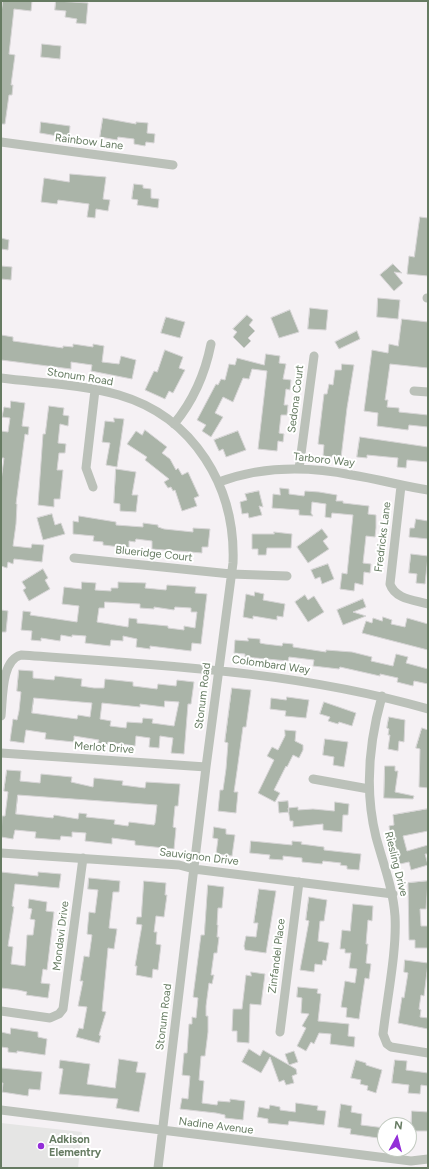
<!DOCTYPE html>
<style>
body{margin:0}
#map{position:relative;width:429px;height:1169px;overflow:hidden;background:#f5f1f4;font-family:Figtree,sans-serif}
canvas{display:block}
.frame{position:absolute;inset:0;border:2px solid #667b62;pointer-events:none}
.north{position:absolute;left:377px;top:1117px;width:40px;height:40px;box-sizing:border-box;background:#fff;border:1px solid #c2cac0;border-radius:50%;rotate:7deg;font-size:11px;font-weight:700;line-height:16px;text-align:center;color:#667b62}
.north::after{content:'';display:block;margin:auto;width:14px;height:18px;background:#932ed8;clip-path:polygon(50% 0,100% 100%,50% 72%,0 100%)}
</style>
<div id="map">
<canvas width="429" height="1169"></canvas>
<div class="frame"></div>
<div class="north">N</div>
</div>
<script>
const context = document.querySelector('canvas').getContext('2d');
context.lineJoin = 'round';
function fillPath(path, color) { context.fillStyle = color; context.fill(path, 'evenodd'); }
function trace(path, color, width, dash) { context.strokeStyle = color; context.lineWidth = width; context.lineCap = dash ? 'butt' : 'round'; context.setLineDash(dash || []); context.stroke(path); }
function write(font, color, halo, rows, align = 'center') {
  context.font = font + ' Figtree,sans-serif'; context.lineWidth = 4; context.setLineDash([]); context.textBaseline = 'middle'; context.strokeStyle = halo; context.fillStyle = color; for (const [text, x, y, turn = 0] of rows) {
    context.save(); context.translate(x, y); context.rotate((+turn || 0) * Math.PI / 180); context.textAlign = isNaN(turn) ? turn : align; if (halo) context.strokeText(text, 0, 0); context.fillText(text, 0, 0); context.restore();
  }
}
fillPath(new Path2D(`
 M1,1123L82,1132L78,1168H1Z`), '#e5e5e4');
const building = new Path2D(`
 M3,1H32L31,11L14,9L9,54L15,55L11,85H13L12,95H9L5,124H1V14Z
 M56,1L88,3L86,24L76,23L77,19L65,17L66,11L55,10Z
 M42,44L61,46L60,59L41,57Z
 M103,118L136,124V122L148,123L147,133L155,134L154,143L146,142L145,146L134,144V139L118,137L117,140L100,137Z
 M41,122L70,126L69,138L40,133Z
 M70,174L106,177L103,199L110,200L108,211L96,209L95,218L87,217L89,204L58,200L57,204L41,202L44,178L69,182Z
 M134,184L143,185V188L151,189V198L159,199L158,208L137,205L138,200L132,199Z
 M420,217L428,218V276L407,274L409,256L414,257Z
 M1,238L9,240L8,250L1,249Z
 M393,264L402,273L394,272L403,283L394,291L380,275Z
 M1,266L12,267L11,280L1,279Z
 M378,298L400,300L398,319L377,317Z
 M310,308L328,310L326,330L308,329Z
 M290,310L299,332L279,338L271,318Z
 M247,315L253,320L249,325L255,331L248,338L251,341L244,348L233,337L237,332L233,329Z
 M166,317L185,322L180,338L161,333Z
 M402,319L428,322V368L390,364L385,400H388L387,407L399,408V412L428,415V427L409,425L408,430L377,426L378,413L364,411L372,350L388,353L389,344L398,346Z
 M357,331L360,339L339,349L335,342Z
 M1,335L13,337V341L63,348V346L73,347V344L93,347V344L104,346L102,362L119,364L121,356L136,360L132,379L91,371L92,365L71,362V369L1,360Z
 M165,350L183,357L179,368L185,370L173,393L169,391L165,399L145,390L154,371L157,372Z
 M266,354L280,356L279,363L286,364L283,379L291,380L290,390L286,389L284,405H288L287,415H281L279,433L284,434L283,442L278,441L277,451L258,449L267,371L252,369L249,379L243,378L233,402L223,397L215,413L223,417L211,437L202,431L206,425L197,420L216,384L218,385L221,379L225,380L229,364L235,365L237,358L264,365Z
 M342,364L354,365L347,408L341,458L323,456L324,445L318,444L324,394H327L329,384L333,385L335,370H341Z
 M11,401L25,403L22,426L29,427L28,435L25,434L16,504H17L16,524L13,546L31,548L32,544L44,545L42,562L14,559L13,564L8,562L7,568L1,566V481L4,458H1V431L8,432L10,418L2,417L4,407L10,408Z
 M49,406L64,408L63,415L69,416L68,426L60,424L58,443L66,444L65,453H59L57,470H63L62,480L60,499H54V507L38,505L43,434H45Z
 M114,418L124,419L117,467L106,465L110,443L102,442L105,421L114,422Z
 M145,430L167,447L162,453L170,459L176,470L178,468L182,475L188,472L199,496L194,498L197,506L182,511L175,490L173,491L171,487L168,488L164,482L169,479L145,460L147,457L127,444L136,431L142,435Z
 M238,431L246,450L226,457L223,449L219,451L214,440Z
 M360,437L428,447V462L407,460L406,468L397,467L398,458L367,455V458L357,457Z
 M116,469L136,472L132,495H138L136,512L120,511V504L114,503Z
 M280,488L289,489V494L304,496L305,491L319,492L337,495L336,501H343V503L369,506L368,514L376,515V528L375,537L366,536L363,563L371,564L370,573L364,572L363,585L355,583L354,591L340,589L342,573L347,574L353,515L332,513L331,518L325,517L326,504L312,502L311,513L313,516L299,515V510L272,508L273,494L280,495Z
 M259,491L263,507L259,506L262,515L249,518L248,513L242,514L240,502L247,500L245,494Z
 M52,514L55,525L61,523L65,534L43,540L37,518Z
 M79,516L116,522V525L143,527V523L158,525V527L164,529L193,532V528L210,529L208,547H202V553L152,549V541L136,539L135,542L129,541V548L103,545V542L93,541L94,536L73,534V521L78,522Z
 M416,519L428,521V539L409,537L410,528H414Z
 M322,529L328,537L323,541L329,549L308,563L297,547Z
 M274,532L292,534L291,548H267L266,555H258V549H252V534H274Z
 M411,554L428,556L425,584L416,583L417,574L409,573Z
 M328,564L334,579L322,584L320,577L315,579L311,570Z
 M43,569L48,578L45,580L50,589L29,601L23,590L26,588L22,582Z
 M82,582L96,583L95,590L111,591V588H118V582L146,583L145,588L166,590L167,585L196,587L195,593L207,594L201,644L192,643L191,651L150,646V649L136,647L137,639L123,636V641L111,640L110,646L85,643L86,636L72,635V637L61,635L60,641L41,638V641L31,640L32,631L21,630L23,611L31,612L30,615L77,622L79,606L62,604L64,587L81,589ZM105,602L140,604V608L154,609V607L174,610L175,607L191,608V612H197L195,628L184,626V630L168,628V626L137,623V619L129,618L128,627L97,622L99,608H104Z
 M255,592L264,594L263,600L285,604L283,617L277,616V620L253,616V619L243,617L246,594L254,596Z
 M305,595L308,600L314,596L324,612L308,622L295,602Z
 M363,599L366,607L353,612L366,616L343,625L337,610Z
 M1,610L8,611L6,632H1Z
 M383,617L392,620L391,624L405,627L407,618L428,624V650L362,633L366,621L372,623L373,618L382,621Z
 M248,638L260,639V643L265,644L282,646L283,643L293,644V647L326,652V650L352,652L372,657L371,661L393,666L396,654L408,657L406,663L428,669V684L414,681L413,686L397,682L398,678L380,674V676L340,667L339,669L313,666L314,660L289,657L288,661L245,657V654L234,653L235,640L248,641Z
 M19,670L33,671V678L54,680L55,676L82,679L81,686L94,688H104L105,679L133,682V686L157,689L158,684L176,686L177,680L194,682L191,704H188L184,754L171,753L173,738L160,736L159,748L149,747L150,738L136,736L135,746L108,742L107,745L98,743L99,740L74,736V742L45,739L46,733L26,730L24,743L10,741L13,719L17,720L19,711L21,692L17,691ZM34,698L92,703L90,717L78,715L77,719L32,713ZM165,701L179,702L174,726L152,723L153,719L143,718L142,723L127,722L126,728L110,726L111,721L100,719L102,703L140,707V704L164,707Z
 M232,688L251,690L246,727H243L237,771L234,792H238L236,813L218,811L220,790H223L226,769L228,743L225,742Z
 M287,697L309,700L306,718L285,716L286,711L270,709L271,698L286,700Z
 M324,702L356,713L352,726L339,722L338,724L328,721L330,717L320,714Z
 M389,717L405,720L404,742L399,741L398,751L388,749L390,735H388L389,729L387,728Z
 M422,728L428,730V788L419,787L420,749L416,748Z
 M285,730L296,731L295,741L303,745V750L299,758L293,755L287,767L286,766L274,790L280,793L275,802L258,793L274,760L267,756L272,747L278,750L285,736Z
 M325,739L348,742L344,767L333,765L334,757L323,755Z
 M385,766H395V771H398L395,792L414,796L413,799L384,798Z
 M7,770L21,771L20,781L40,783L41,774L72,777L71,782L93,787L94,778L123,781L122,785L145,788L146,782L180,784L178,806H175L173,827L176,828L174,849L135,845V841L112,838V844L85,841L86,833L72,832V837L61,836L60,840L35,838L36,832L15,830L13,839L1,837L2,816H5L8,792L4,791ZM18,795L157,805L155,823L154,825L129,822L128,826L114,824L115,820L86,817L87,814L79,813L78,819L54,815L53,818L16,814Z
 M288,801L289,812L279,813L278,802Z
 M335,802L349,804L348,815H343L342,832L323,830V824L293,827V821H290L288,808L298,807V810L313,809L334,811Z
 M428,809V831L403,836L407,851L428,845V854H425L428,865L411,870L409,862L400,864L393,840L391,841L389,826L394,825L393,815Z
 M214,827L226,829V834L235,835L232,856L216,854L218,839L213,838Z
 M251,841L292,845V841L302,842L301,844L324,847V850L361,854L359,870L347,869V866L340,865L341,863L323,861L322,864L302,862V858L283,856V860L269,859L270,855L250,853Z
 M1,872L38,876V872L61,874L59,888L15,884L12,906L14,907L8,946L13,947L11,964L25,966L27,935H33L35,920L30,919L32,909L28,908L29,899L47,902L46,911L54,912L47,970L43,969L41,983L50,984L48,998L26,995L27,992L18,990L1,988Z
 M89,878L120,881L119,892H113L109,928L117,929L114,949L108,948L102,1011L106,1012L99,1035L101,1036L99,1043L76,1037L79,1028L83,1029L87,1007L78,1006L83,981H80L84,956L89,957L92,935L87,934L89,912L95,913L98,890L88,889Z
 M144,881L166,883L165,895H167L164,917L156,916L154,932H157L156,944L161,945L158,970L153,969L152,978L136,975L137,966H135L142,925L136,924L137,917H141Z
 M428,881L426,909H420L421,926H428V948H415V940H409L408,883Z
 M208,885L224,887L222,908H218L217,925H218L217,937H219L217,953H214L211,975H214L212,984L209,983L206,1006V1016H208V1032L205,1056H201L199,1080L204,1081L202,1103L217,1105L218,1101L230,1102V1099L245,1101L243,1120L225,1118V1115L216,1113L180,1109L182,1098L188,1099L190,1076L182,1075L184,1053H187L189,1024H192V1017L196,1018L198,998L193,997L201,935H204Z
 M259,889L276,891L266,953L245,950L244,946L246,936L256,937L258,923H254Z
 M309,897L327,900L324,921H320L318,941L329,943L326,961L323,960L322,965L315,964L314,972L300,970L309,921L306,920Z
 M353,904L373,906L372,921L368,920L366,944H368L366,963L371,964L369,979L365,978L359,1019L346,1017L347,1008L341,1007L345,981L355,983L357,969L349,968L351,953H345V949H340L342,930L350,931Z
 M405,960L428,963L424,996L421,995L419,1009L421,1010L420,1017L428,1018V1029L398,1023L402,997L404,998L408,973L404,972Z
 M251,972L265,974L261,1005L250,1004L249,1043L237,1042V1031H232L233,1009H242L246,975L251,976Z
 M298,987L318,989L317,993L321,994L318,1021L349,1024L348,1036L355,1037L354,1047L330,1044L331,1034L319,1033L314,1044L311,1042L306,1051L297,1046L306,1028L302,1026L309,1014L301,1013L302,998L297,997Z
 M11,1028L38,1032V1037L47,1039L45,1055L17,1051V1053L8,1052V1048L1,1047V1032L10,1034Z
 M249,1049L260,1056L263,1050L289,1065L285,1054L294,1051L298,1062L289,1065L296,1069L297,1074L292,1076L294,1083L286,1085L284,1080L279,1082L270,1057L261,1073L242,1062Z
 M119,1059L138,1062L136,1072L146,1073L139,1112L116,1108L118,1099L59,1094L63,1069L59,1068L60,1060L90,1064L87,1084L115,1088Z
 M356,1060L366,1063V1065L382,1070L376,1093L367,1090L368,1086L360,1084L361,1080L351,1078Z
 M395,1060L407,1061L406,1070L428,1073V1086L421,1085L420,1094L408,1093L409,1085L392,1083Z
 M1,1068L42,1072L40,1090L29,1089L28,1096L2,1092L3,1083H1Z
 M296,1103L318,1106L317,1110L326,1111L324,1125L289,1121L288,1125L268,1123V1119L257,1117L259,1107L269,1109L270,1105L280,1107V1110L295,1112Z
 M341,1104L352,1106L351,1112L362,1114L361,1125L385,1128V1139L350,1134L351,1129L338,1127Z
 M412,1111L428,1112V1131H411Z`);
fillPath(building, '#aab4a8');
trace(building, '#d6d4d5', 1);
trace(new Path2D(`
 M1,142L173,165
 M427,298H428
 M1,378C40,383 81,384 119,395C194,417 236,487 233,563L206,767L158,1168
 M414,391L428,392
 M174,424C194,400 205,374 211,344
 M299,469L314,356
 M219,482C262,466 307,466 352,475C378,479 402,486 428,490
 M401,486L390,584C395,599 414,600 428,604
 M93,487L86,468L95,390
 M74,558L231,574L287,576
 M382,696C369,742 364,789 376,837C383,863 393,888 395,916C397,951 387,998 383,1034L387,1044L391,1047L428,1053
 M1,716C3,698 1,660 21,655C158,665 296,671 428,709
 M1,753L206,767
 M313,779L369,789
 M1,853L179,865L194,869L393,894
 M1,1011L50,1018L59,1014L63,1009L83,858
 M280,1032L299,882
 M1,1110L411,1161L428,1159`), '#bbc1b9', 9);
for (const [x, y, r, color] of [
 [41,1146,4,"#932ed8"]
]) { const dot = new Path2D(); dot.arc(x, y, r, 0, 2 * Math.PI); context.fillStyle = color; context.fill(dot); trace(dot, '#fff', 1.5); }
write('11px', '#667b62', '#fff', [
 ["Rainbow Lane",89,142,7],
 ["Stonum Road",80,377,9],
 ["Sedona Court",296,399,-83],
 ["Tarboro Way",324,460,6],
 ["Fredricks Lane",383,537,-83],
 ["Blueridge Court",154,554,6],
 ["Colombard Way",271,665,8],
 ["Stonum Road",203,696,-83],
 ["Merlot Drive",104,748,4],
 ["Sauvignon Drive",199,857,7],
 ["Riesling Drive",396,864,76],
 ["Mondavi Drive",61,936,-83],
 ["Zinfandel Place",277,956,-83],
 ["Stonum Road",164,1017,-83],
 ["Nadine Avenue",216,1126,7]
]);
write('bold 11px', '#667b62', '#fff', [
 ["Adkison",49,1140],
 ["Elementry",49,1153]
], 'left');
</script>
